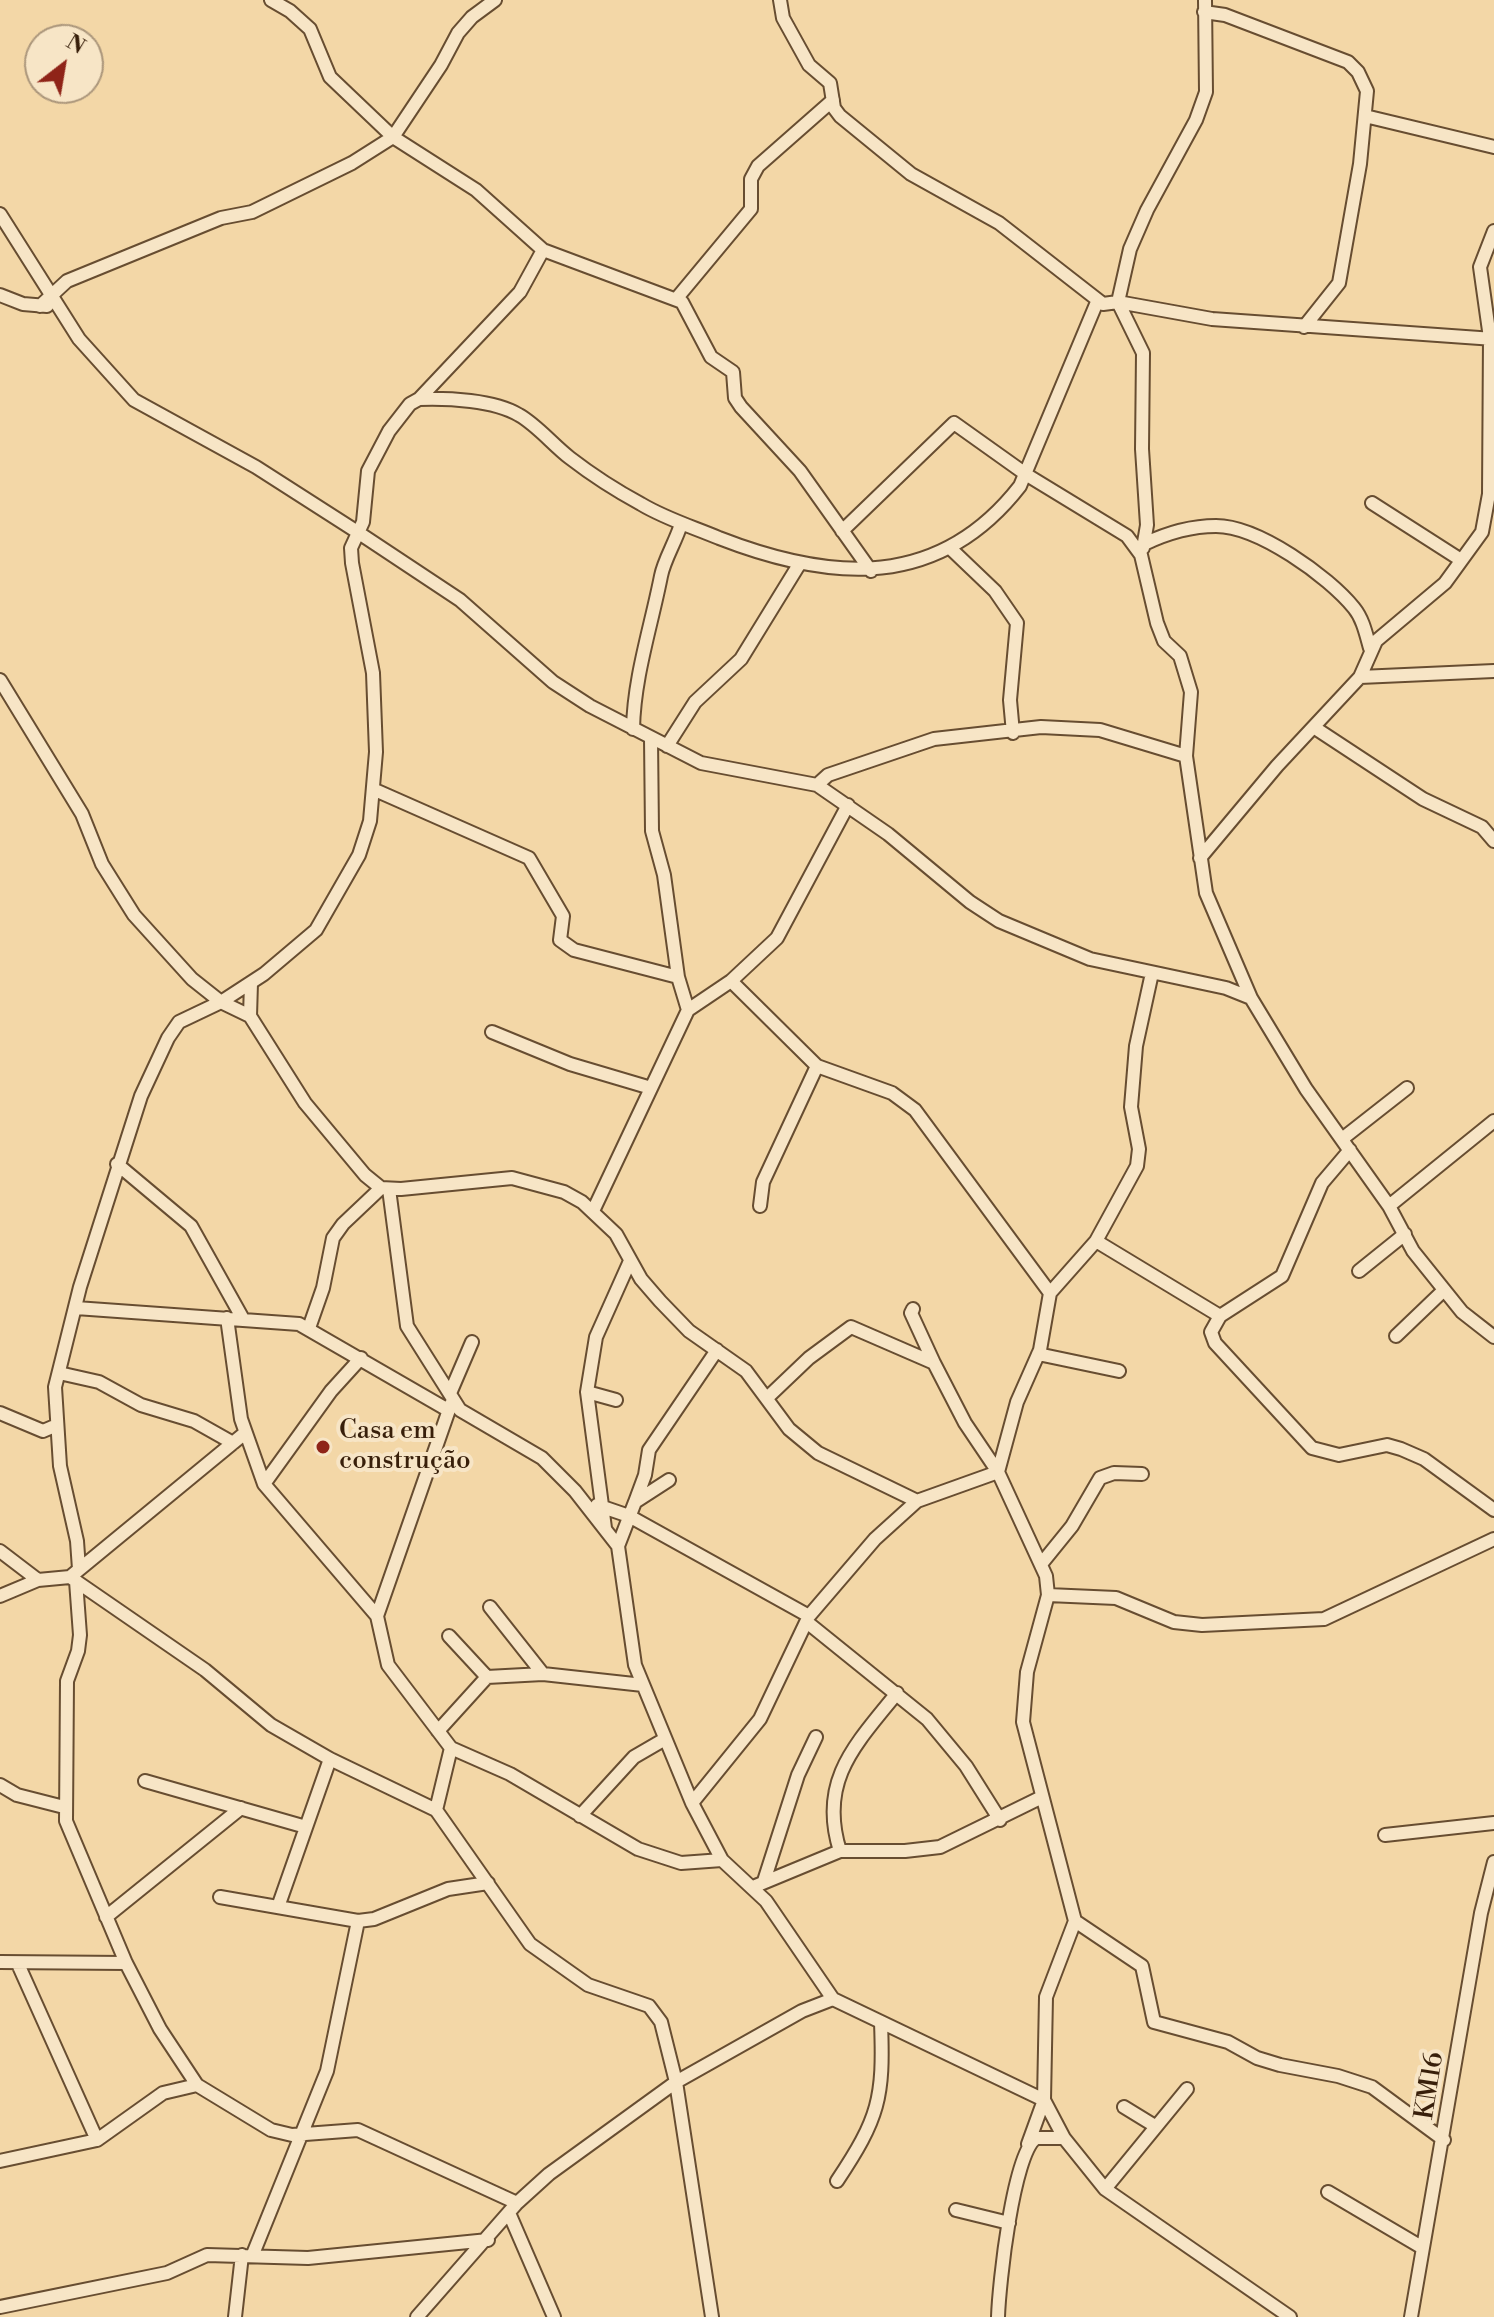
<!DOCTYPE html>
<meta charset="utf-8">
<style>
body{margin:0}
#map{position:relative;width:1494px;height:2317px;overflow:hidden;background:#f3d7a7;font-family:"Libre Bodoni",serif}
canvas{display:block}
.north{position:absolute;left:24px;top:24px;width:80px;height:80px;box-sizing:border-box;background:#f7e5c6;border:2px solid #ab967b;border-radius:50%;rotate:31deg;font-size:22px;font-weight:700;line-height:32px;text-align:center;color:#381f0a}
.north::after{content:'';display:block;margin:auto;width:28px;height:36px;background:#8f2418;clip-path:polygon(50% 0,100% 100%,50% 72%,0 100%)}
</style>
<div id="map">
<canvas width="1494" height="2317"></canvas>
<div class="north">N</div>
</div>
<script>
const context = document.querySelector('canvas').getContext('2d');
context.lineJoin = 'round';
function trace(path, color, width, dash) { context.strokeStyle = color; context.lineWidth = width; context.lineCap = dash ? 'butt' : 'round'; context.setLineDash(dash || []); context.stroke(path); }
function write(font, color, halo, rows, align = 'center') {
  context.font = font + ' "Libre Bodoni",serif'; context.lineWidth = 8; context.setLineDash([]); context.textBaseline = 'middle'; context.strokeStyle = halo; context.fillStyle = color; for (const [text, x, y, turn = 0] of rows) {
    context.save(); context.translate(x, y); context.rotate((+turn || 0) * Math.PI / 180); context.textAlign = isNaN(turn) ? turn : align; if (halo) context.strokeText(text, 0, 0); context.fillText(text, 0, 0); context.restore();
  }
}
const minor = new Path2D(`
 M271,0L290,11L310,29L330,77L393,137L476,190L543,250L682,302L711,357L733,372L735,398L741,407L800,471L871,571
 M780,0L783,18L809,65L830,83L834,108L840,116L911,174L999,223L1103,304L1118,302L1212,319L1494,339
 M1204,12L1225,15L1348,62L1358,72L1367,91L1360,164L1339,283L1304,327
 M1365,116L1494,147
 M0,214L79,339L134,400L256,467L359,533L460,600L553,682L590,706L701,763L817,785L888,834L970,902L999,921L1090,959L1226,988L1251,998L1206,893L1186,756L1191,692L1180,656L1164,641L1157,623L1141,555L1127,536L1027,475L954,423L842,531
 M0,295L23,304L47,306
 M677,298L751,209V179L758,166L833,100
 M1118,302L1130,249L1147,210L1196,120L1206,92L1205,0
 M1118,302L1143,353L1142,449L1147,525L1143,548
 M40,306L67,281L221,218L252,212L352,163L393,137L441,65L458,33L472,17L495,0
 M419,399C448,398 494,400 519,415C537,425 553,445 570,458C592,475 617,491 641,504C666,519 693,527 719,538C832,582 939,590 1020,486L1097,302
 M1372,503L1461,560
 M1144,544C1167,533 1190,526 1216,526C1258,526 1328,576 1354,608C1363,619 1366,634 1370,648
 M950,548L995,591L1017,623L1010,700L1013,733
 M1360,677L1494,671
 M0,680L82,814L102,864L134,915L192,979L221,1002L250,1016L305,1103L365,1175L381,1188L401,1189L512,1178L564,1192L582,1202L616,1234L641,1279L660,1301L689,1331L746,1371L789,1429L818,1453L917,1501
 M1315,728L1423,799L1482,827L1494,841
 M633,729C634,677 651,627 661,576C664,560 676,541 681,524
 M651,739L652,831L664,875L678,977L688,1010
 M667,746L695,702L741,659L800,563
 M817,785L828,775L934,739L1041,727L1100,730L1186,756
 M375,790L529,858L563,916L560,940L574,950L678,977
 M1200,858L1277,766L1360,677L1376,641L1445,583L1482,532L1489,494L1490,338L1480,267L1494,231
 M731,981L817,1066L892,1093L915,1110L1050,1293
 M1251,998L1306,1089L1389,1206L1413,1251L1462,1312L1494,1337
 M250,1016L251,983
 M492,1032L570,1064L651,1088
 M1342,1139L1407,1088
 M117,1164L191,1226L243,1319
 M389,1189L407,1326L460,1410L542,1458L575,1491L618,1546L635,1665L692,1803L722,1860L766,1901L833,1999L1044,2100L1028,2144
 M760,1206L763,1182L817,1066
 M1389,1206L1494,1121
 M593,1211L688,1010L731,981L777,938L848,805
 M1096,1241L1220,1316L1282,1276L1322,1183L1350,1150
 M1359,1271L1405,1234
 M76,1308L299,1324L448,1410
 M913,1309L911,1313L934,1363
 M1220,1316L1211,1332L1215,1343L1312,1448L1339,1455L1387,1445L1401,1449L1424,1459L1494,1510
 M227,1318L241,1419L264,1484L377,1616L388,1665L451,1748L510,1774L638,1849L681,1863L722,1860
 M309,1328L323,1288L333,1238L343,1224L381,1188
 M1396,1336L1443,1291
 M1038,1354L1119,1371
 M59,1373L99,1382L141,1405L194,1421L233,1443
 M451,1391L472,1342
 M587,1392L616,1400
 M767,1398L809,1358L851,1327L934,1363L965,1423L998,1472L1046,1576L1048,1595L1027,1672L1023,1722L1075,1921L1046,1997L1044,2100L1064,2138L1105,2189L1290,2317
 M0,1413L43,1431L57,1425
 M998,1472L1017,1402L1040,1350L1050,1293L1096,1241L1137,1166L1139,1149L1131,1107L1136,1046L1152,973
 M264,1484L331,1391L361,1358
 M635,1502L645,1475L649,1450L717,1350
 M597,1505L629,1516L809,1616
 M605,1528L587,1392L596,1337L630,1261
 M618,1546L635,1502L669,1480
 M0,1551L38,1580
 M1042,1563L1072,1526L1100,1478L1114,1473L1142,1474
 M79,1569L77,1541L60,1466L55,1387L80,1287L141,1096L168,1038L179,1022L221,1002L264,974L316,930L359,855L370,821L376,752L373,673L352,563L351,548L363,522L368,471L389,431L410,404L419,399L520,292L543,250
 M70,1577L205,1670L271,1725L330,1759L436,1810L530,1944L588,1985L649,2006L661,2022L676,2082L712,2317
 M76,1581L80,1635L78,1651L67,1681L66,1821L126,1963L160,2029L197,2085L271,2130L292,2135L358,2130L517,2203
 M1048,1595L1116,1598L1174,1622L1202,1625L1324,1619L1494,1539
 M0,1596L38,1580L70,1577L245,1433
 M490,1607L543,1674
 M377,1616L451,1404
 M808,1623L927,1719L966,1766L1000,1820
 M449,1636L487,1677
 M438,1731L487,1677L543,1674L643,1685
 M145,1781L306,1827
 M0,1785L17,1795L64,1807
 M692,1803L760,1719L809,1616L875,1539L917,1501L998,1472
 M436,1810L451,1748
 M580,1816L634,1757L665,1739
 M1385,1835L1494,1823
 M840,1851C818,1781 855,1745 897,1693
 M764,1881L798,1775L816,1737
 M753,1887L840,1851H905L940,1847L1042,1797
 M220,1897L358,1921L374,1919L448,1889L488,1883
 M278,1907L330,1759
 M106,1917L241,1808
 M1075,1921L1142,1966L1154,2022L1228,2042L1257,2058L1280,2065L1338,2076L1372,2087L1444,2140
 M0,1962L126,1963
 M18,1964L97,2140
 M1124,2107L1155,2126
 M0,2161L97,2140L163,2093L197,2085
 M837,2181C879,2118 884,2098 881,2023
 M1105,2189L1187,2089
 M1328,2192L1423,2248
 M956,2210L1009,2223
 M509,2213L554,2317
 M253,2254L327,2071L358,1921
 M0,2307L167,2273L207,2255L308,2258L488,2240
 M235,2317L242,2255
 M417,2317L517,2203L549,2174L676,2082L802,2011L833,1999
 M998,2317C999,2285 1013,2154 1036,2138H1064
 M1411,2317L1481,1913L1494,1862`);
trace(minor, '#674d31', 16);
trace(minor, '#f7e5c6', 12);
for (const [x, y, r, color] of [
 [323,1447,8,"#8f2418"]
]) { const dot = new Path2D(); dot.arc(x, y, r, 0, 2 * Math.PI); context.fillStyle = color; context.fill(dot); trace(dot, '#f7e5c6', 3); }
write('26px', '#381f0a', '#f7e5c6', [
 ["Casa em",339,1432],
 ["construção",339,1462]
], 'left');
write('26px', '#381f0a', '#f7e5c6', [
 ["KM16",1431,2086,-81]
]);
</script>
